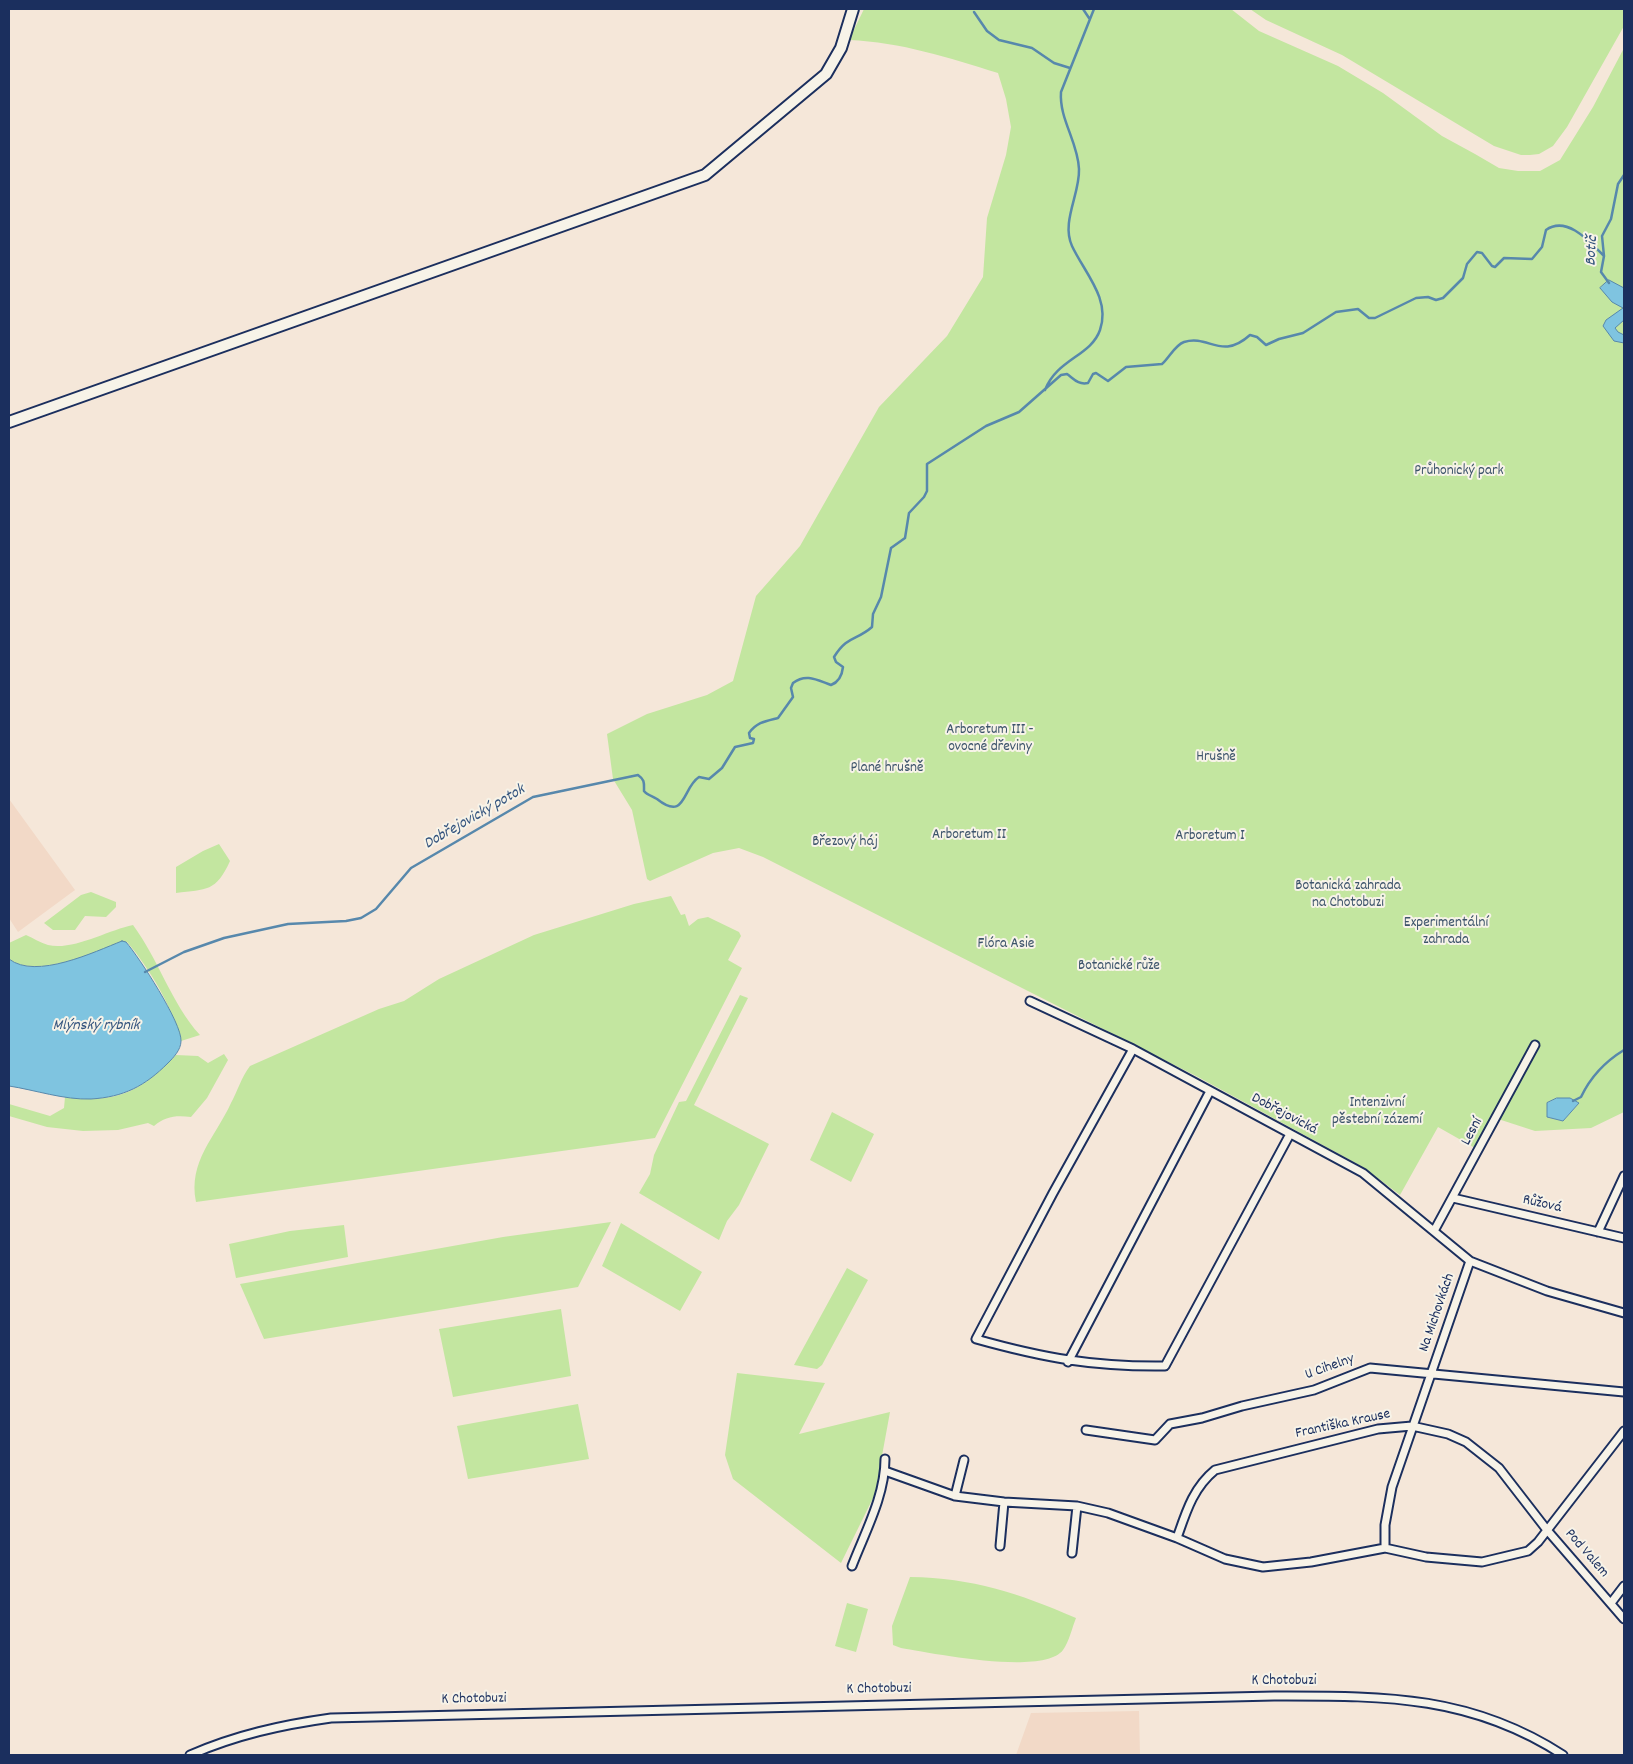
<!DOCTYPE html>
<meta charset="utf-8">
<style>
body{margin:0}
#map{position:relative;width:1633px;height:1764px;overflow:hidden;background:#f5e7d9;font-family:Dekko,sans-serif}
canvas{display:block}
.frame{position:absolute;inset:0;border:10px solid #1b2f5e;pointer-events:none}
</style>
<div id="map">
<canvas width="1633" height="1764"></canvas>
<div class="frame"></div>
</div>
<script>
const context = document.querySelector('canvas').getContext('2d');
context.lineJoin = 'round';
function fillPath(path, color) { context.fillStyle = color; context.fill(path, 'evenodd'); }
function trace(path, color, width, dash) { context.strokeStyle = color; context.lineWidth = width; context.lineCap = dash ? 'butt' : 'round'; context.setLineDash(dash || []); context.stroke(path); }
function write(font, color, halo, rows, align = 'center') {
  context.font = font + ' Dekko,sans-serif'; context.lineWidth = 4; context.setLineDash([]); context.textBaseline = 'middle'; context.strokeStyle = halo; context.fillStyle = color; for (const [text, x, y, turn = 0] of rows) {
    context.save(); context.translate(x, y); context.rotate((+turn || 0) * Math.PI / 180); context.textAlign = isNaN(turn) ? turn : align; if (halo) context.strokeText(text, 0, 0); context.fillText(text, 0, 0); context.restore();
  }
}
fillPath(new Path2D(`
 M9,799L75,890L18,932L9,918Z
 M1139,1711L1140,1755H1016L1031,1713Z`), '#f2d9c7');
fillPath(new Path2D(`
 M864,9H1231L1259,31L1338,66L1383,93L1442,136L1475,154L1499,168L1518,171H1540L1560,160L1593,107L1624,48V1112L1591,1128L1535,1131L1492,1117L1475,1148L1438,1127L1400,1195L1363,1167L1198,1077L763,857L739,848L713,853L650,881L647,879L632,810L613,779L607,734L647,714L707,695L733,681L756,596L800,546L879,407L947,336L983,277L987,218L1006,155L1011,127L1006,99L998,73C949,58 901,42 849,40ZM1557,1098H1570L1579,1103L1563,1121L1547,1117V1103Z
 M1250,9H1624V26L1567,127L1553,146L1539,154L1530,155H1521L1494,146L1342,55L1266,20Z
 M219,844L230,861C216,892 207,889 176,893V867L203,851Z
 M91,892L116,902V907L106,917L85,916L75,930H53L44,923L81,895Z
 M671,896L681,915L685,914L689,926L698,919L708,917L739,932L741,936L728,960L742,968L655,1138L196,1202C188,1161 215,1138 231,1103C238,1090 241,1078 250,1066L379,1009L404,1001L439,979L534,935L634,904Z
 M133,925C159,960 171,1003 200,1035L181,1041C172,1006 150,969 127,942C97,951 35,980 9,959V943L26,935C33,938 41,943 48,945C73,951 108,930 133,925Z
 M740,995L748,998L694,1105L769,1144L739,1205L727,1221L719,1240L639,1193L650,1174L654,1155L679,1102L686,1101Z
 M224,1054L228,1060L207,1098L191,1117C177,1115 165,1116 154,1126L148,1123L118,1130L83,1131L47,1127L9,1116V1104L50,1116L64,1108L65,1097C118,1103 139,1093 176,1055L198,1056L208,1063Z
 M832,1112L874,1134L851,1182L810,1160Z
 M611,1222L578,1287L560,1290L264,1339L240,1284L503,1237Z
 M621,1223L702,1272L680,1311L602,1266Z
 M344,1225L348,1257L236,1278L229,1244L290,1231Z
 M847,1268L868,1280L822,1365L817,1369L794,1365Z
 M561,1309L571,1376L453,1397L439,1329Z
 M737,1373L825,1383L799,1434L890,1412L875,1494L841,1563L733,1479L725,1455Z
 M578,1404L589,1459L468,1479L457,1426Z
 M910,1577C973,1578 1018,1593 1076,1618C1072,1628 1069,1642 1063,1650C1044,1676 931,1653 901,1648L893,1645L892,1626Z
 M847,1603L868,1609L856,1652L835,1646Z`), '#c3e6a0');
const water = new Path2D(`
 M1609,280L1624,288V320L1615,328L1618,332L1624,335V343L1614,341L1603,326L1606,320L1623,308L1612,302L1600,288Z
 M122,941L126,942C139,957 182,1023 181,1041C181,1050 173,1058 168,1063C145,1086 124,1097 91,1099C64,1100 35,1090 9,1086V959C36,980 94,952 122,941Z
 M1557,1098H1570L1579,1103L1563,1121L1547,1117V1103Z`);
fillPath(water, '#7fc4e0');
trace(water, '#5788ac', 1);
trace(new Path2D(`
 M1083,9L1089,18
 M974,12L987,31L999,40L1032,48L1054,63L1070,68
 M1609,283L1601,272L1604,256L1602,236L1611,219L1618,184L1624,175
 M1045,390C1057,359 1091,356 1100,330C1111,299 1084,272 1072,246C1061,222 1080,194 1079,169C1078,142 1059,119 1061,92L1094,9
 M145,972L184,952L224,938L288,924L346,921L361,918L376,909L411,868L533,797L638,775C645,780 644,783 644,791C647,795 652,796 657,799C686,822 682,788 699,777L709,779L722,768L735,747L753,743L754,739L750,738L749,733C757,722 766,721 778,718L793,697L791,688L793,683C806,673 817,680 831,685C839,682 842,676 843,667L836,662L834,657C848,635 856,641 872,627L873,614L881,597L891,548L905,538L909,513L924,497L927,491V464L986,426L1019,412L1061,375L1067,374C1074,379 1078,385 1088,383L1093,374L1096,373L1108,381L1126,367L1162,364C1169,358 1175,345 1184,342C1209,334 1221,361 1250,335L1257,337L1266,345L1279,339L1303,333L1336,312L1358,309L1369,318H1375L1416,298L1428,297L1436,300L1443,298L1463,278L1467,264L1477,252L1482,253L1492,266L1495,267L1504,258L1532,259L1542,247L1546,230C1567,215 1590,242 1604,256
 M1573,1101L1581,1097C1590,1078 1606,1061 1624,1050`), '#5788ac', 2.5);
const street = new Path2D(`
 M1030,1001L1133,1049L1363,1173L1470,1261L1547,1291L1624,1313
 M1133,1049L1053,1193L976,1339C1044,1358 1094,1367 1165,1366L1290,1134
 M1453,1198L1624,1238
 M1434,1231L1535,1045
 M1598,1232L1624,1176
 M1068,1362L1210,1091
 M1086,1430L1155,1440L1170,1424L1202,1418L1242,1406L1314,1390L1370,1368L1624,1392
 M885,1471L955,1496L1004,1502L1077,1506L1108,1513L1177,1538L1225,1559L1263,1567L1311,1562L1385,1548L1426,1557L1482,1562L1528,1551L1538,1542L1624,1431
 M955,1496L964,1460
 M1177,1538C1186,1512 1193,1488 1215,1470L1378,1429L1412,1426L1448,1434L1466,1442L1499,1468L1547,1530L1624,1619
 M1000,1546L1004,1502
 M1385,1548V1525L1392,1487L1470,1261
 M1072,1553L1077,1506
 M852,1566C865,1532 885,1496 885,1459
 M1611,1603L1624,1586
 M190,1755C236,1735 281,1725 331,1718L1274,1696C1381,1696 1469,1694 1563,1755`);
const secondary = new Path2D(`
 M9,422L705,175L826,74L841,48L853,9`);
trace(street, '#1b2f5e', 11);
trace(secondary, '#1b2f5e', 14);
trace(street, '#f7f3e8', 7);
trace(secondary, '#f7f3e8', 10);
write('15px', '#3d546b', '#f7f3e8', [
 ["Průhonický park",1459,472],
 ["Arboretum III -",990,731],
 ["ovocné dřeviny",990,748],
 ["Hrušně",1216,758],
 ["Plané hrušně",887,769],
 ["Arboretum II",969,836],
 ["Arboretum I",1210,837],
 ["Březový háj",845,843],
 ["Botanická zahrada",1348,887],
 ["na Chotobuzi",1348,904],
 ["Experimentální",1446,924],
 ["zahrada",1446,941],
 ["Flóra Asie",1006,945],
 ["Botanické růže",1119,967],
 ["Intenzivní",1377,1104],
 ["pěstební zázemí",1377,1121]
]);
write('15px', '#1b2f5e', '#f7f3e8', [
 ["Dobřejovická",1284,1115,28],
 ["Lesní",1473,1132,-62],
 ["Růžová",1542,1205,13],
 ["Na Michovkách",1438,1313,-71],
 ["U Cihelny",1330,1368,-20],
 ["Františka Krause",1343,1425,-12],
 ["Pod Valem",1586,1554,49],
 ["K Chotobuzi",1284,1682],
 ["K Chotobuzi",879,1690,-1],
 ["K Chotobuzi",474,1700,-1]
]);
write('italic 16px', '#34547e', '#f7f3e8', [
 ["Botič",1593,251,-87],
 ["Dobřejovický potok",475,818,-30],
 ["Mlýnský rybník",96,1027]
]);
</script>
